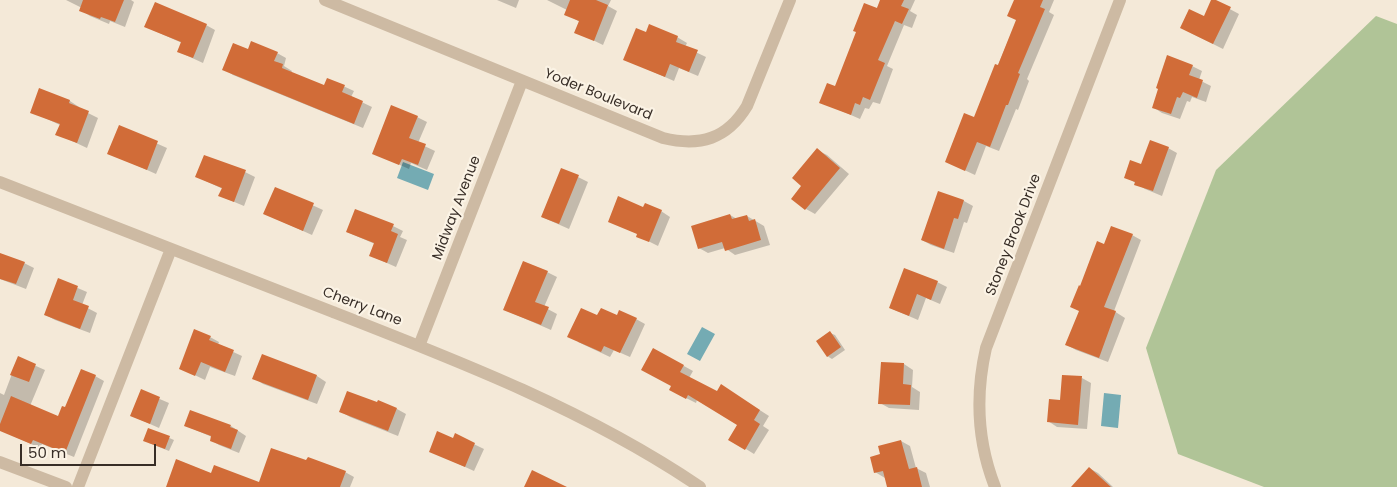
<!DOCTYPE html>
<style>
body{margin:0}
#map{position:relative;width:1397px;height:487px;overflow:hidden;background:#f4e9d8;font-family:Poppins,sans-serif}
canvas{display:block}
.scale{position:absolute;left:20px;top:444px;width:136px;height:22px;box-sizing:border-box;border:2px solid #372d26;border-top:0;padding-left:6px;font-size:15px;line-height:18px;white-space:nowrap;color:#372d26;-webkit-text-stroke:4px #fbf3e5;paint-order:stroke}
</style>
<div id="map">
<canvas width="1397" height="487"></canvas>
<div class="scale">50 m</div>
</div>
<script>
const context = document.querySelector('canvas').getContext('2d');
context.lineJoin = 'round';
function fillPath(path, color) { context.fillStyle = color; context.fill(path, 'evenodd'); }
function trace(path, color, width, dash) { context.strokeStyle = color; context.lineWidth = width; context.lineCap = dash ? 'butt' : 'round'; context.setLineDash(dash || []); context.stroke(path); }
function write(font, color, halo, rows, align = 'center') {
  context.font = font + ' Poppins,sans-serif'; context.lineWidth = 4.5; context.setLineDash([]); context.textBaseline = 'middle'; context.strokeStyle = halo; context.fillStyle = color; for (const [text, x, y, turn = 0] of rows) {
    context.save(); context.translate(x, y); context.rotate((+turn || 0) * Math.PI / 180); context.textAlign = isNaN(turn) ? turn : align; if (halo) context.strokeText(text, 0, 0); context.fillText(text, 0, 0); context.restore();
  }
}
fillPath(new Path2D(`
 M1376,16L1397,24V487H1264L1178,454L1146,348L1216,170Z`), '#b0c497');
fillPath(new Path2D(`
 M403,162L434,174L428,190L397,178Z
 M702,327L715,334L700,361L687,354Z
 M1104,393L1121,395L1118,428L1101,426Z`), '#74abb3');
fillPath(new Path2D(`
 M66,0H131L134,2L125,27L110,21L109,24L90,16L81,10L82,8Z
 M497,0H519L516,8Z
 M547,0H611L608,6L617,11L603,45L576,32L580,22L566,14L567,10Z
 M881,0H915L910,11L917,15L912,28L904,25L887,66L893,69L880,104L873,102L869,109L865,108L860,119L821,102L836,88Z
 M1016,0H1054L1049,12L1054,15L1027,79L1029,81L1018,110L1016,109L999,151L986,146L975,175L947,162L975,119L1017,20Z
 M1213,0L1239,14L1223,49L1191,33L1204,18Z
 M206,25L215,30L203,63L179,52L182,43L146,27Z
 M646,33L677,37L687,43L685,47L706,57L698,76L679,68L674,81L624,59Z
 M248,50L277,53L286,58L284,66L292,71L291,73L325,87L328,79L354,91L351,97L372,107L363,128L233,75L224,69Z
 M1192,66L1202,71L1199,80L1211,86L1206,102L1192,97L1190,102L1187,101L1180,119L1162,113L1153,107Z
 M40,90L70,101L79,107L78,108L98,118L87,148L57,134L60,125L32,112Z
 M417,117L427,122L418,143L435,151L427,170L411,163L409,169L373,153Z
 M120,127L167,148L156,174L109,153Z
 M1168,148L1177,153L1162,196L1145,189L1126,177Z
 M817,150L827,155L849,174L815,214L806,209L803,186Z
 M245,172L255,177L244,206L220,196L223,189L197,177Z
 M578,177L588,182L569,229L542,217Z
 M275,188L323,210L312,235L265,214Z
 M939,192L964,201L973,206L967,223L964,222L954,253L931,245L922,240Z
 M644,208L661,211L670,217L658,246L638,236V234L609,221Z
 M355,211L393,226L403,231L400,237L407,240L396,267L371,256L375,244L347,232Z
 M730,215L737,219L747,216L764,226L770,245L735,255L725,248L708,253L699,248Z
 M1132,235L1141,240L1114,311L1125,318L1108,362L1076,350L1067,345L1080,311L1072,307L1105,246Z
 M0,254L24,263L34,268L26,289L0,279Z
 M547,272L557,277L544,307L557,314L551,330L505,310Z
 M59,280L87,292L82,305L97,313L90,333L55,320L46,315Z
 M937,282L947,287L940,304L926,298L918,320L890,308Z
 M617,316L636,319L645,324L630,357L614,350L610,357L578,342L598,317Z
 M830,333L835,335L845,350L832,359L827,356Z
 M210,337L219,342L218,345L242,356L235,376L210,367L205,380L180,368Z
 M653,349L693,371L689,378L717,393L730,391L769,416L763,426L769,430L754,454L730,439L738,424L697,400L696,403L680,395L673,386Z
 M262,356L317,376L326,382L317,404L263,384L254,378Z
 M18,358L45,370L30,406L59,417L95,376L104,381L74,457L42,444L40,448L0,430V393L4,395Z
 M904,364L913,370L912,387L920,392L919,410L889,408L880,403Z
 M1082,378L1091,383L1087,429L1057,427L1048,421Z
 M141,391L169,403L159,428L132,416Z
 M397,409L406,414L398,436L350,417L340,411Z
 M191,411L231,426L246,436L239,453L219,445L211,440L212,437L186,426Z
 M149,429L174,440L169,451L149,443Z
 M455,435L484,449L474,471L430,451L453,439Z
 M901,441L910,446L916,468L926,473L930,487H889L885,478L875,472L882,455Z
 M306,462L345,472L354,477L350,487H173L211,474L260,484Z
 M1089,468L1098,473L1113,487H1078Z`), '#0003');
fillPath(new Path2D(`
 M83,0H124L115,22L101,17L100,19L79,11Z
 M570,0H596L608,5L594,41L574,33L579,21L564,15Z
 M880,0H904L901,6L909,9L902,24L895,21L878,60L885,63L870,100L863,97L860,105L855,103L851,115L819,103L827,83L835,86L856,32L853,31L864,3L877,8Z
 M1014,0H1043L1040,7L1045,9L1018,73L1020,74L1008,105H1006L990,147L977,142L965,171L945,162L964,113L974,117L995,64L998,65L1016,20L1007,16Z
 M1211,0H1216L1231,7L1213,44L1180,28L1189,9L1204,16Z
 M155,2L207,24L193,58L177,52L181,42L144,27Z
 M649,24L678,36L676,42L698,50L689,72L670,64L665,77L623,60L636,28L646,32Z
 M251,41L278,52L274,61L283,64L282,68L324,85L327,78L345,85L342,92L363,101L354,124L222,70L233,43L248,49Z
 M1167,55L1193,65L1189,75L1203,80L1197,98L1183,92L1180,98L1177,97L1171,114L1152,108L1158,89L1156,88Z
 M39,88L70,100L69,103L89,111L77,143L55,135L60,124L30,113Z
 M391,105L418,116L409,138L426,144L418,165L402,159L399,165L372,154Z
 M119,125L158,141L147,170L107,154Z
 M1150,140L1169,147L1153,191L1134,185L1135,182L1124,178L1130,160L1141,164Z
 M817,148L840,168L805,210L791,199L801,186L792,178Z
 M204,155L246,170L234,202L218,196L222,188L195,177Z
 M561,168L579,175L559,224L541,217Z
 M275,187L314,203L303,231L263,214Z
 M938,191L964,200L958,219L954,218L944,249L921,240Z
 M618,196L643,207L645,203L662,210L649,242L636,237L637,234L608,222Z
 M355,209L394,224L391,231L398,234L387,263L369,256L374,243L346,232Z
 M730,214L732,219L747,215L749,221L755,219L761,240L725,251L722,242L698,249L691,226Z
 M1111,226L1133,234L1104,307L1116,311L1099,358L1065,345L1079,311L1070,307L1079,285L1080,286L1097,241L1104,244Z
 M0,253L25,262L16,284L0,279Z
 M523,261L548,271L535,302L549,307L541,325L503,310Z
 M904,268L938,281L931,300L917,294L909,316L889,308Z
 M58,278L78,286L73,300L89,306L80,329L44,315Z
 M581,308L597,315L601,308L617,315L619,310L637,318L620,353L604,346L601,352L567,337Z
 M194,329L211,336L209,340L234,350L225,372L201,362L195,376L179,369Z
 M830,331L841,347L827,357L816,341Z
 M653,348L684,365L680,372L717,391L721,384L760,410L754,420L760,424L745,450L728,440L737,425L688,395L686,399L669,390L671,386L641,370Z
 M262,354L317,375L308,400L252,379Z
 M18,356L36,364L29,382L10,375Z
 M881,362L904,363L903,384L911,385L910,405L878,404Z
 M81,369L96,375L65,453L33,440L31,444L0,431V424L11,396L58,416L62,406L65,407Z
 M1062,375L1082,376L1078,425L1047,422L1049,399L1060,400Z
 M141,389L160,397L150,424L130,416Z
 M347,391L377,402L378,400L397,408L388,431L339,412Z
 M190,410L231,425L230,427L238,430L231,449L210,441L211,436L184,426Z
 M148,428L170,436L165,449L143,441Z
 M437,431L453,438L455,433L475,443L465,467L429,452Z
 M901,440L909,469L917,467L922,487H887L883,471L874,473L870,457L880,454L878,446Z
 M271,448L306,460L308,457L346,471L340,487H166L176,459L211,473L214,465L259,482Z
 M1089,467L1111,487H1071Z
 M532,470L567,487H524Z`), '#d16c38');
trace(new Path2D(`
 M325,0L663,138C700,147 727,139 747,106L790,0
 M0,182C111,225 222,269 333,312C459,361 588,411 700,487
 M419,346L522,81
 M0,462L66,487
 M78,487L171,249
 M995,487C977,441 975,396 986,348L1120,0`), '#cdbaa3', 12);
write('14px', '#372d26', '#fbf3e5', [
 ["Yoder Boulevard",598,95,22],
 ["Midway Avenue",457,208,-69],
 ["Stoney Brook Drive",1014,235,-69],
 ["Cherry Lane",362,307,21]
]);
</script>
